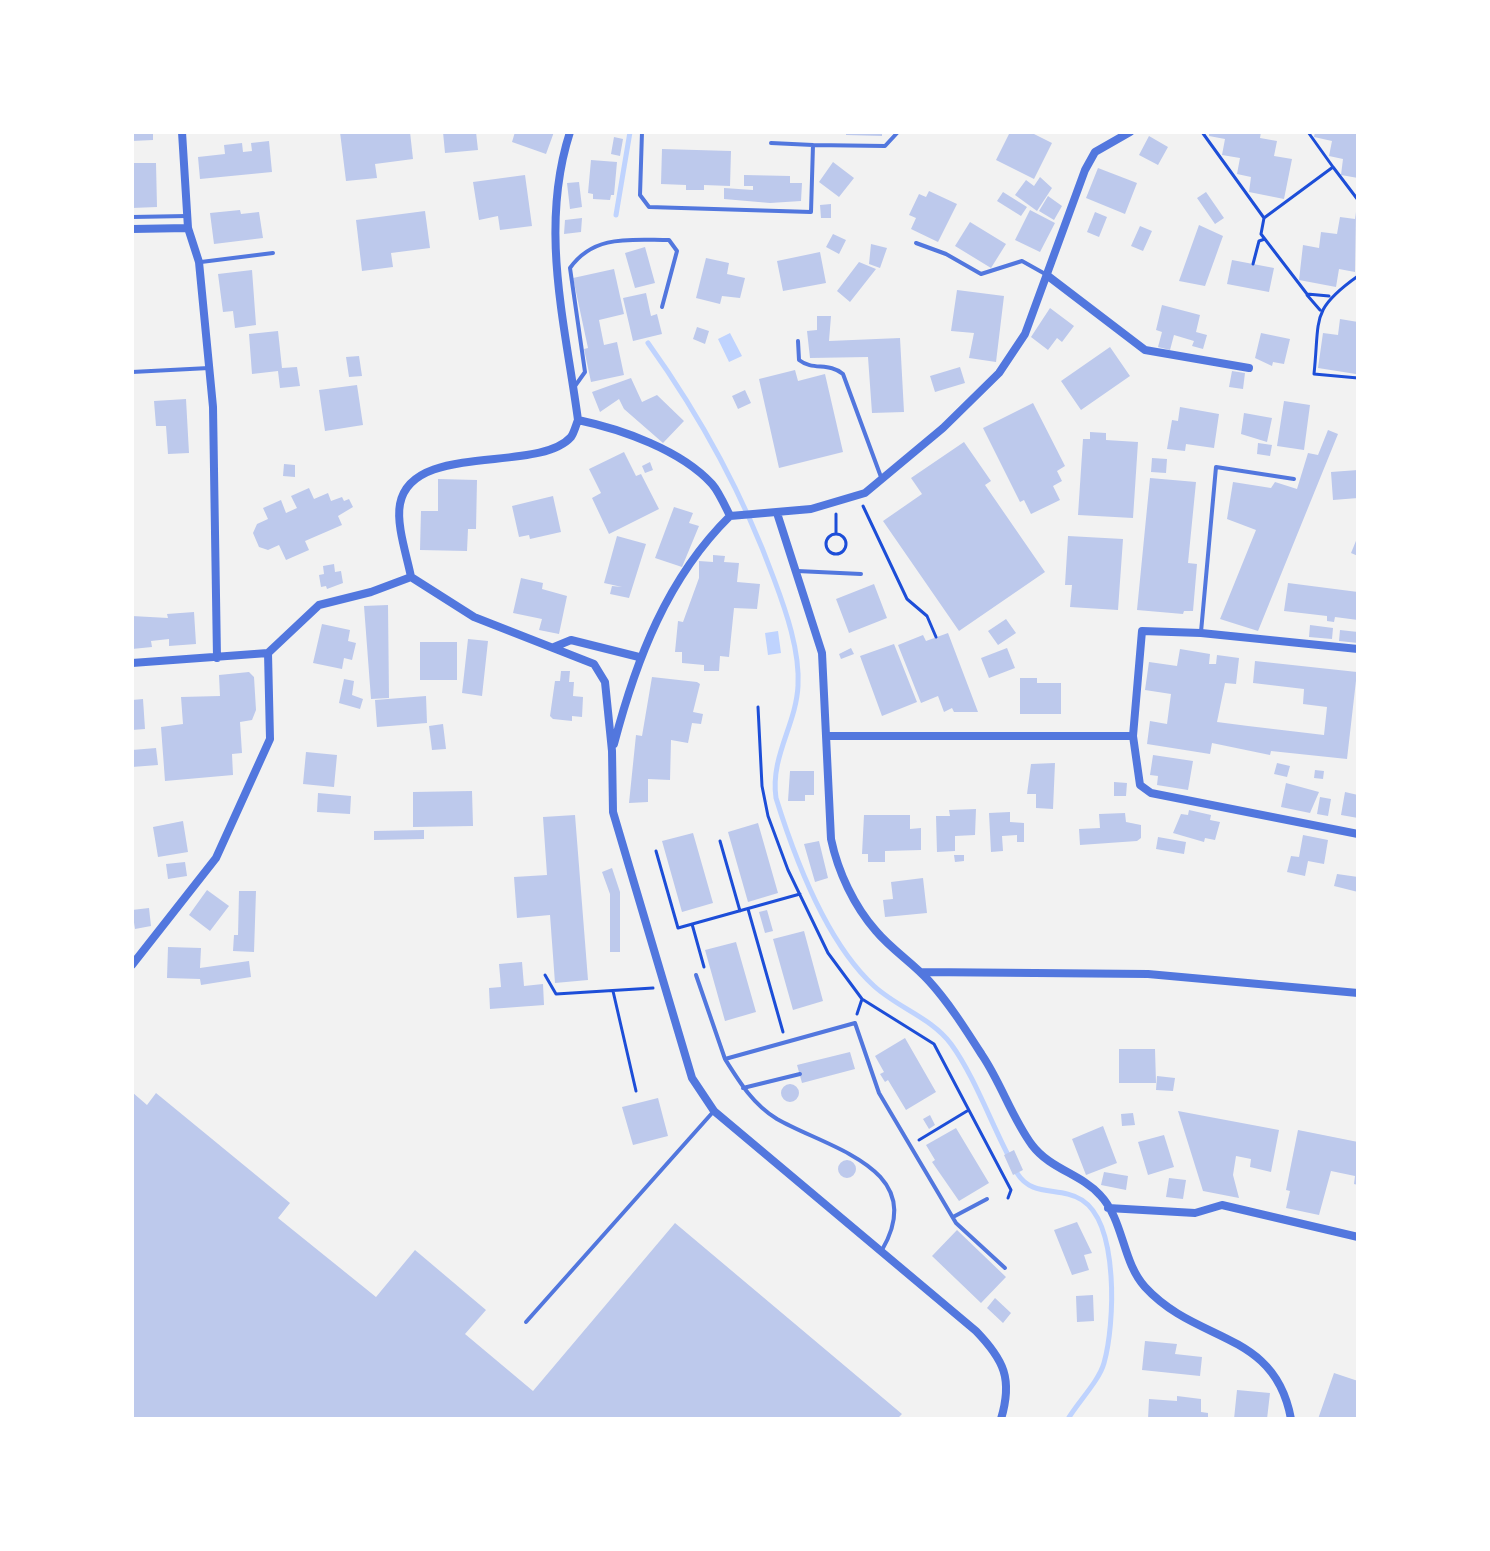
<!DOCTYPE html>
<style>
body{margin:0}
#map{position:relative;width:1490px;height:1551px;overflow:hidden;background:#f2f2f2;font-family:"Sofia Sans Condensed",sans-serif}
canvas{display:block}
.frame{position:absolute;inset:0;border:134px solid #fff;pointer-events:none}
</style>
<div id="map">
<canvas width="1490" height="1551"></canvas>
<div class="frame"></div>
</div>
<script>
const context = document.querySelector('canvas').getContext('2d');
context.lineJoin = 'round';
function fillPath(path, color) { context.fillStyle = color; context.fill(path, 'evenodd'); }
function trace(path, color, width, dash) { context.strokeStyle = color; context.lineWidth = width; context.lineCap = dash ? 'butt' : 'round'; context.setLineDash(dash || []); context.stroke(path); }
fillPath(new Path2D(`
 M730,333L742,356L729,362L718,339Z
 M778,631L781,653L768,655L765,633Z`), '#bfd3fe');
trace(new Path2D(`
 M616,215L630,132
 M648,343C701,417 743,494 774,579C786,611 800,651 798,686C796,725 770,757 776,798C795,859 827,943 874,986C898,1008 932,1018 951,1044C973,1074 990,1120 1007,1153
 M1017,1173C1032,1198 1060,1186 1082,1200C1119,1224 1115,1324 1104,1363C1099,1381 1078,1402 1068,1419`), '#bfd3fe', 5);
fillPath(new Path2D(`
 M132,132H153V140L132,141Z
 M340,132H410L413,159L375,164L377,178L346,181Z
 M443,132H476L478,150L445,153Z
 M515,132H554L546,154L512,142Z
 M846,132H882V136L846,135Z
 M1010,132H1030L1052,143L1034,179L996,160Z
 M1209,132H1261L1260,138L1277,141L1274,156L1292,159L1284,199L1249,192L1251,177L1237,174L1240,158L1222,155L1225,139L1209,136Z
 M1315,132H1358V178L1341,175L1343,159L1329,156L1332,141L1314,137Z
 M1149,136L1168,147L1158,165L1139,155Z
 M614,137L623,139L620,156L611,154Z
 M269,141L272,172L200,179L198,157L225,154L224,145L242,143L243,152L252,151L251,143Z
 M662,149L731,151L730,186L704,185V190H686V185L661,184Z
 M591,160L617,162L614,195H611L610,200L593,199V194L588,193Z
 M833,162L854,178L839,197L819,182Z
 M132,163H156L157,207L132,208Z
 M1098,168L1137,183L1125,214L1086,198Z
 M525,175L532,226L500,230L498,216L479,220L473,182Z
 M744,175L790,176V183H802L801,201L770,203L724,199V188L753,190V186H744Z
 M1040,177L1052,188L1037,211L1015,195L1026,180L1034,186Z
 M579,182L582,207L570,209L567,183Z
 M929,191L957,204L938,242L911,229L916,218L909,215L919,194L926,197Z
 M1003,192L1027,207L1021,216L997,201Z
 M1206,192L1224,218L1215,224L1197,198Z
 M1048,196L1062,206L1054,220L1039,211Z
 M831,204V218H821L820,205Z
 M240,210L241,214L259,212L263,238L214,244L210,213Z
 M1030,210L1055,223L1040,252L1015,240Z
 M425,211L430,248L391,253L393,267L362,271L356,220Z
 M1095,212L1107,217L1099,237L1087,232Z
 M1356,212L1355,272L1339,269L1336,287L1299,280L1303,245L1319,248L1321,232L1337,234L1340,217L1355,219Z
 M582,218L581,232L564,234L565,220Z
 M970,222L1006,244L991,268L955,246Z
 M1199,225L1223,236L1205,286L1179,281Z
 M1140,226L1152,231L1143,251L1131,246Z
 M833,234L846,240L839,254L826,247Z
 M871,244L887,248L880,268L869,264Z
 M645,247L655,283L635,288L625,253Z
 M820,252L826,283L783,291L777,261Z
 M706,258L729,263L727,274L745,278L740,298L722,296L720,304L696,298Z
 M1232,260L1274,268L1269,292L1227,284Z
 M859,262L876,269L850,302L837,291Z
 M614,269L624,314L599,320L604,345L617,342L624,375L591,382L584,349L588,348L573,278Z
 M252,270L256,325L235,328L233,311L223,312L218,274Z
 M957,290L1004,296L996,362L969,358L974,333L951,331Z
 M646,293L651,316L657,314L662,334L633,341L623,298Z
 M1162,305L1200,315L1196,332L1207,335L1203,349L1192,346L1194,341L1174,335L1170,350L1158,347L1162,332L1156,330Z
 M1050,308L1074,326L1062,342L1057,338L1048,350L1031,337Z
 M817,316H831L829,341L900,338L904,412L872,413L868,357L810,358L807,331L817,330Z
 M1340,319L1358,322L1356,374L1318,368L1323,333L1338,335Z
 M697,327L709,331L705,344L693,339Z
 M278,331L282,368L297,367L300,386L280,388L278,371L252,374L249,334Z
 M1261,333L1290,339L1284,364L1273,362L1272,366L1255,358Z
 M1110,347L1130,376L1081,410L1061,381Z
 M359,356L362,376L349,377L346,357Z
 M960,367L965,383L935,392L930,376Z
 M795,370L798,381L825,374L843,452L779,468L759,379Z
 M1232,371L1245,373L1243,389L1229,387Z
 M631,378L642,402L657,395L684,421L663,443L624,409L619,399L600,412L592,392Z
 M357,385L363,425L325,431L319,390Z
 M745,390L751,403L738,409L732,396Z
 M186,399L189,453L168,454L166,426H156L154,401Z
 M1284,401L1310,405L1304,450L1277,446Z
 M1033,403L1065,466L1057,471L1062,481L1053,486L1060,500L1031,514L1024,500L1020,502L983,428Z
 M1180,407L1219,414L1214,448L1186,444L1185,451L1167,449L1172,420L1178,421Z
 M1244,413L1272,418L1267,442L1241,434Z
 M1328,430L1338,434L1258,631L1220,619L1256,530L1227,519L1233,482L1271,488L1275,482L1297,489L1308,453L1318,455Z
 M1090,432L1106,433V440L1138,442L1133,518L1078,515L1083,439H1090Z
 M964,442L991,481L985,485L1045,572L959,631L883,521L922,494L911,478Z
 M1258,443L1272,445L1270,456L1257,454Z
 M624,452L636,476L641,474L659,509L609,534L592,498L601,493L589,469Z
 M1152,458L1167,459L1166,473L1151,472Z
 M650,462L653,470L645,473L642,466Z
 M284,464L295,465V477L283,476Z
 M1358,470V498L1333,500L1331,472Z
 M1150,478L1196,482L1188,563L1197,564L1193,611H1184L1183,614L1137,610Z
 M438,479L477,480L476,529H468L467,551L420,550L421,511H438Z
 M309,488L314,499L328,493L331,501L342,497L344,501L349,499L353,507L338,516L342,525L305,541L309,550L286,560L279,545L268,550L259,547L253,533L257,524L268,519L263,508L281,500L286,513L297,508L291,496Z
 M553,496L561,532L530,539L529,535L519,537L512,506Z
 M674,507L693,513L689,523L699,526L682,567L655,558Z
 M617,536L646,544L629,598L610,594L612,586L622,587L604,583Z
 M1068,536L1123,539L1118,610L1070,607L1072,585H1065Z
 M1358,536V556L1351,553Z
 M713,555L725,556L724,562L739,563L737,582L760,584L757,609L734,608L729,657L720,656L719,671H704V665L682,663V652H675L678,621L683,622L699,578V561L713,562Z
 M334,564L335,572L341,571L343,583L327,589L326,586L321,587L319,575L324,574L323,566Z
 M521,578L543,583L542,589L567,596L559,634L539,630L542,619L513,613Z
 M1288,583L1358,592V620L1335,617L1334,622L1327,621V616L1284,611Z
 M874,584L887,618L849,633L836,599Z
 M388,605L389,698L371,699L364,606Z
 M194,612L196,644L169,646V639L151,641L152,647L132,649V616L168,618L167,614Z
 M1006,619L1016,633L998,645L988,631Z
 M322,624L350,630L348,641L356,643L352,660L344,658L342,669L313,663Z
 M1310,625L1333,628L1332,639L1309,637Z
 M1340,630L1358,632V643L1339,641Z
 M948,633L978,712H954L952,708L944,712L938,696L921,703L898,645L923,635L926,641Z
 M468,639L488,641L482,696L462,693Z
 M420,642H457V680H420Z
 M894,644L917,702L882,716L860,656Z
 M851,648L854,654L841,659L839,654Z
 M1007,648L1015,668L989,678L981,658Z
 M1180,649L1210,654L1209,664H1216L1217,655L1239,658L1236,684L1225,683L1217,722L1248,726L1324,735L1327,707L1303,704L1304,689L1253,683L1255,661L1357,672L1347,759L1271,751L1270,755L1212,743L1210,754L1147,744L1150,721L1167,724L1171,694L1145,690L1149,662L1177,666Z
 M561,671H570L569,682H574L573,696L583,697L582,717L572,716V721L553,719L550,716L555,681H560Z
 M249,672L254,677L256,710L252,720L240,722L242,753L232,754L233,775L165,781L161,727L183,724L181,697L220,696L219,675Z
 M652,677L697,682L700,684L693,712L703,714L701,724L692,723L688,743L671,740L670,780L648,779V802L629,803L636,735L642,736Z
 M1020,678H1037V683H1061V714H1020Z
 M344,679L354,681L352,695L363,699L360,709L339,703Z
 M426,696L427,723L377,727L375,700Z
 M143,699L145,729L132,730V700Z
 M443,724L446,749L432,750L429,726Z
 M156,748L158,765L132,767V750Z
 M306,752L337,755L334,787L303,784Z
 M1153,755L1193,761L1188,790L1157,785L1158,776L1150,775Z
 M1055,763L1053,809L1036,808V794H1027L1031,764Z
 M1277,763L1290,766L1287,777L1274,774Z
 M1315,770L1324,771L1323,779L1314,778Z
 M790,771H814V795H805V801H788Z
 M1114,782L1127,783L1126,796H1114Z
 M1286,783L1319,792L1310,813L1281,807Z
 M472,791L473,826L413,827V792Z
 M1345,792L1358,795V818L1341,815Z
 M318,793L351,796L350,814L317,812Z
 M1320,797L1331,799L1328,816L1317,814Z
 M976,809L975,835L955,836V851L937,852L936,816H950L949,810Z
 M1189,810L1211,815L1210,820L1220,822L1215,840L1205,838L1204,842L1173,833L1181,814L1188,815Z
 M1010,812V822L1024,823V842H1017V835L1002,836L1003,851L991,852L989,813Z
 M1125,813L1126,822L1141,825V838L1137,841L1080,845L1079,829L1100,828L1099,814Z
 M575,815L588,980L555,983L550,915L517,918L514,877L547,875L543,817Z
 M864,815H910V829L921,828V850L885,851V862H868V854H862Z
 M183,821L188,852L158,857L153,827Z
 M758,823L778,893L748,902L728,832Z
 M424,830V839L374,840V831Z
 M693,833L713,903L682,912L662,841Z
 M1303,835L1328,840L1324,864L1308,861L1305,876L1287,872L1291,856L1299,857Z
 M1158,837L1186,842L1184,854L1156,849Z
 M819,841L828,878L815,882L804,844Z
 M954,855H964V861L955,862Z
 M185,862L187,876L168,879L166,864Z
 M612,868L620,892V952H610V894L602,872Z
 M1337,874L1358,877V892L1334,886Z
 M923,878L927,913L885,917L883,900L893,899L891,882Z
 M207,890L229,906L210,931L189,915Z
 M239,891H256L254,952L233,951L234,935H238Z
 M149,908L151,926L135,929L132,910Z
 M767,910L773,931L765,933L759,912Z
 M804,931L823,1001L793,1010L773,939Z
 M736,942L756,1012L725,1021L705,950Z
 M168,947L201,948L200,968L249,961L251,977L201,985L200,979L167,978Z
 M522,962L524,986L543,984L544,1005L490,1009L489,988L501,987L499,964Z
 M905,1038L936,1092L906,1110L888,1080L885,1082L880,1074L884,1072L875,1056Z
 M1119,1049H1155L1156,1083H1119Z
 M850,1052L855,1069L802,1083L797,1065Z
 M1157,1076L1175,1078L1173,1091L1156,1090Z
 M781 1093a9 9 0 1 1 18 0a9 9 0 1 1-18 0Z
 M132,1092L147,1105L156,1093L290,1203L278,1218L376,1297L415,1250L486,1310L465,1334L533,1391L675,1223L902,1414L897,1419H132Z
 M658,1098L668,1136L633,1145L622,1107Z
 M1178,1111L1279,1130L1271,1172L1250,1167L1251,1159L1236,1156L1233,1175L1239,1198L1203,1191Z
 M1133,1113L1135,1125L1122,1126L1121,1114Z
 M930,1115L935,1125L929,1129L923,1119Z
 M1103,1126L1117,1163L1086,1175L1072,1139Z
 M956,1128L989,1183L959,1201L932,1162L935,1160L926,1145Z
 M1298,1130L1358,1142V1185L1354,1184L1355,1176L1331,1171L1319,1215L1286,1208L1290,1191L1286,1190Z
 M1164,1135L1174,1167L1148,1175L1138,1142Z
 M1014,1150L1023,1170L1013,1175L1004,1155Z
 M838 1169a9 9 0 1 1 18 0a9 9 0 1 1-18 0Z
 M1104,1172L1128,1176L1126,1190L1101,1185Z
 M1169,1178L1186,1180L1183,1199L1166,1197Z
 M1077,1222L1092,1253L1084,1255L1089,1270L1072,1275L1054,1230Z
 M957,1230L1006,1277L981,1303L932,1256Z
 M1093,1295L1094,1321L1077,1322L1076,1296Z
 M995,1298L1011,1313L1003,1323L987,1308Z
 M1145,1341L1177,1344L1175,1354L1202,1357L1200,1376L1142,1370Z
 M1334,1373L1358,1381V1419H1318Z
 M1237,1390L1270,1393L1267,1419H1234Z
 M1177,1396L1201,1399V1412L1208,1413V1419H1148L1149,1399L1177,1401Z`), '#bdc9ec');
trace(new Path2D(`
 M1202,132L1264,218
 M1308,132L1333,167
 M1253,264L1259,241L1265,239
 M1358,276C1310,310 1320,318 1314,374L1358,378
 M1307,295L1320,310
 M1329,296L1307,294L1261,234L1264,218L1333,167L1358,200
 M863,506L907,599L927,616L936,637
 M836,534V514
 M826 544a10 10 0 1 1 20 0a10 10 0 1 1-20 0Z
 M758,707L762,786L768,816L788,870L828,953L862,999L934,1044L1011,1190L1008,1198
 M720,841L740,911
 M656,851L678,928L800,894
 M748,909L783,1032
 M692,924L704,967
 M545,975L556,994L653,988
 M613,991L636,1091
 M857,1014L862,999
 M919,1140L967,1111`), '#1d4ed8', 3);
trace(new Path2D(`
 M642,132L640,195L649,207L811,212L813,145L771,143
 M813,145L885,146L898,132
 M132,217L187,216
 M916,243L946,254L981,274L1022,261L1047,275
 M201,262L273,253
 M798,341L799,360C813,371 829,362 843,374L881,477
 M132,372L209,368
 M575,386L585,372L570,268C594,234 631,240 669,240L677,251L662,307
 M797,571L861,574
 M1201,632L1216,467L1294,479
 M696,975L725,1059
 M743,1088L800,1074
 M953,1217L987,1199
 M882,1250C930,1168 827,1148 777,1119C753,1104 740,1083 725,1059L855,1023L879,1093L956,1223L1005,1268
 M526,1322L713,1112`), '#5277de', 4);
trace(new Path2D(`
 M182,132L188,228L199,262L213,407L217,658
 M132,229L188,228
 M1048,276L1145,350L1249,368
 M578,420C621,429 681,450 712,484C719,492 725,506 730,516
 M777,513L822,653L831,839C838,872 854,906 876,931C892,950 913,963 929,981C949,1003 966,1030 982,1055C1001,1083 1012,1118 1032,1145C1050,1169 1081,1174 1100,1195C1124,1220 1122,1262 1145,1287C1197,1344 1275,1330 1291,1419
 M730,516L811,509L865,493L943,428L999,373L1025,334L1085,170L1095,152L1130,132
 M411,577L474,617L594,664L605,682L612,751L613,812L692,1078L714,1111L976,1331C1004,1360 1013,1379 1001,1419
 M411,577C407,556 396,525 400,504C412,441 538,474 571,437C574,433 576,425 578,420C565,323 539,228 570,132
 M554,647L571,640L639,657
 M132,663L268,653L319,605L371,592L411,577
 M827,736H1133L1142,631L1201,633L1358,649
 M1133,736L1140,785L1151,793L1358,834
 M614,744C636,660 667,578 730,516
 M132,965L216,858L270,739L268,653
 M921,972L1148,974L1358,993
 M1108,1208L1195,1213L1222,1205L1358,1237`), '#5277de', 8);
</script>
